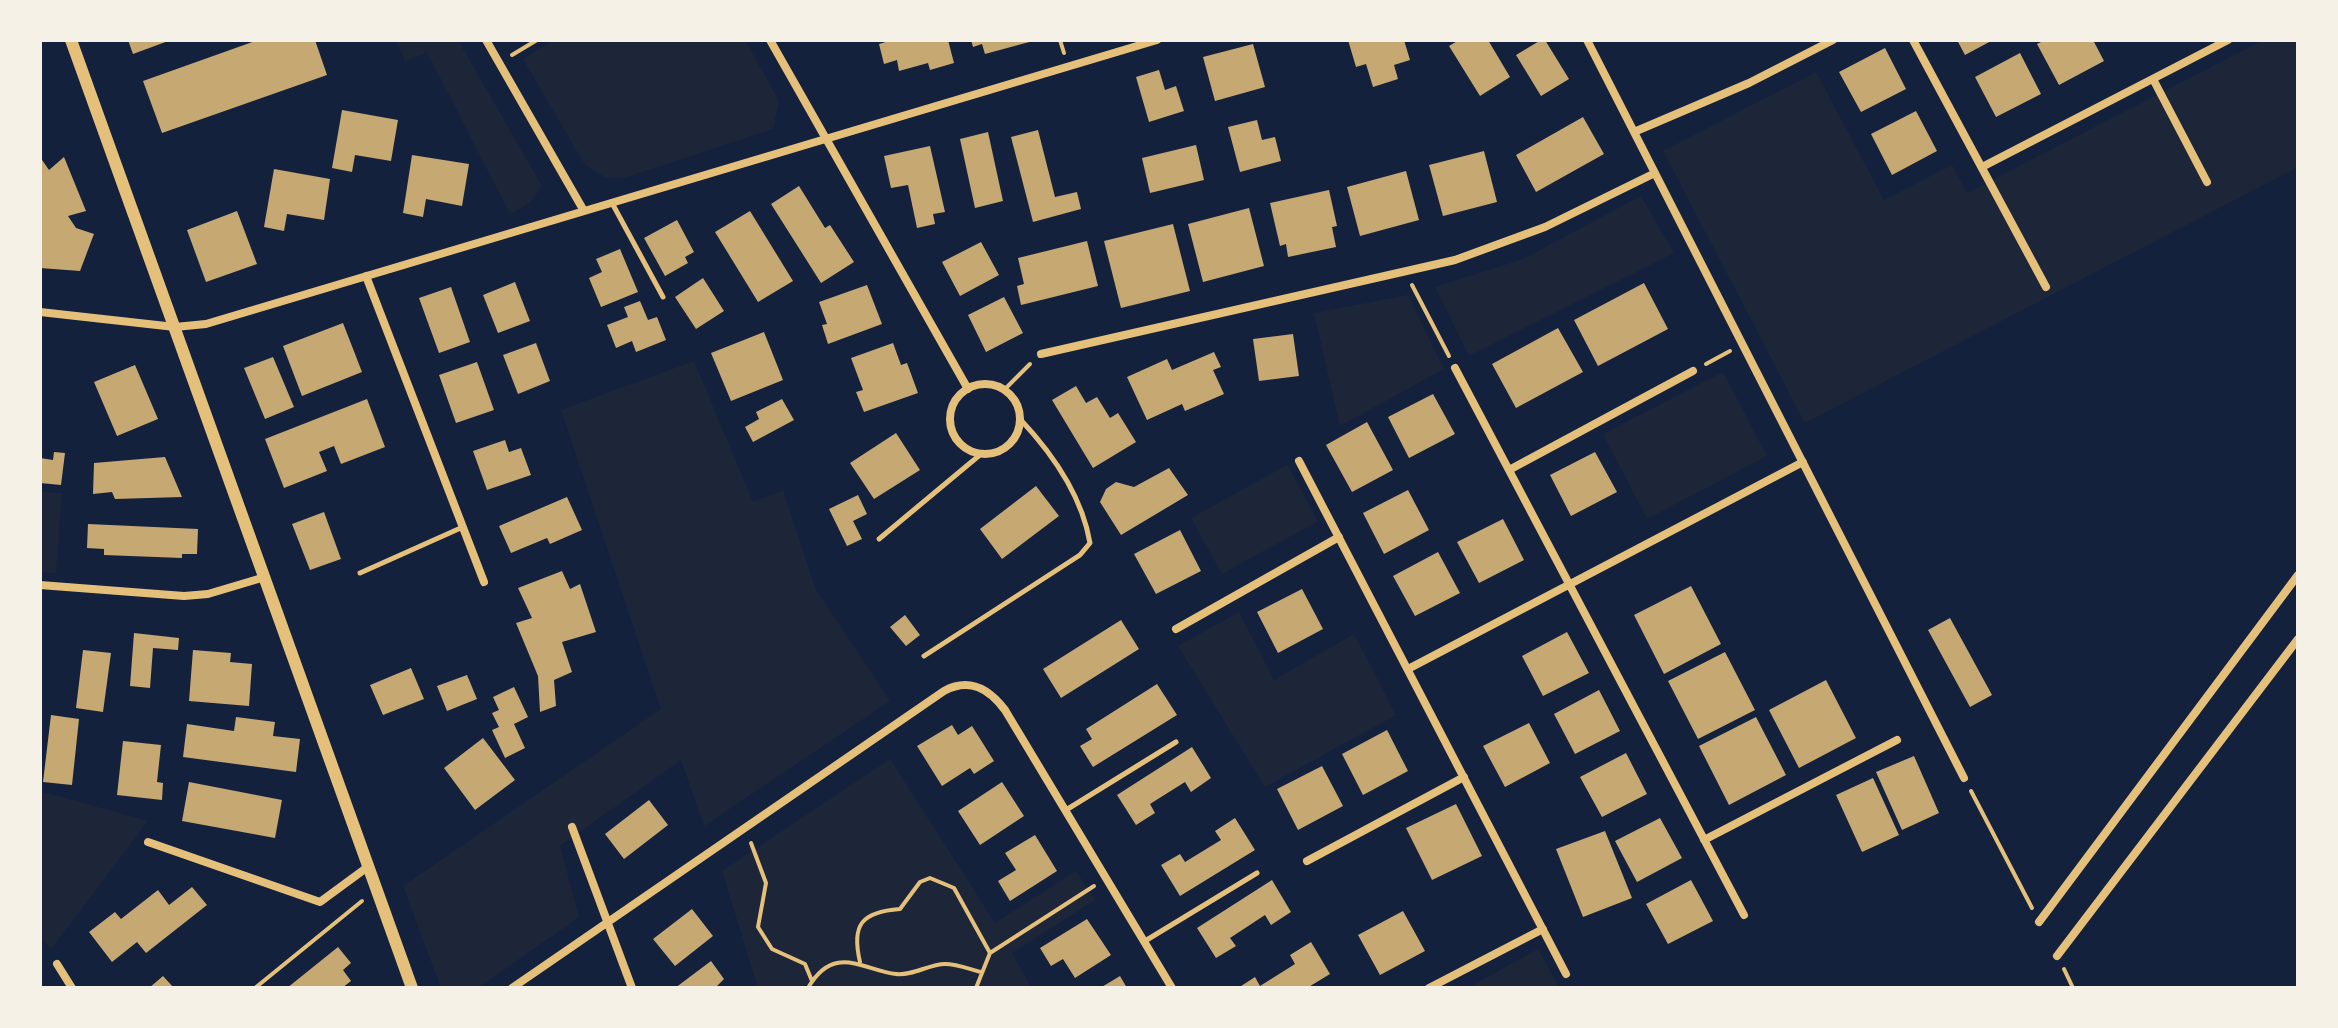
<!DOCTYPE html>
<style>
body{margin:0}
#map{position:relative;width:2338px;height:1028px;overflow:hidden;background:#14213d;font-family:"Titillium Web",sans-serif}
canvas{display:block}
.frame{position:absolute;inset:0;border:42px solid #f6f1e7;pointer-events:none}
</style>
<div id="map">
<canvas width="2338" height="1028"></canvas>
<div class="frame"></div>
</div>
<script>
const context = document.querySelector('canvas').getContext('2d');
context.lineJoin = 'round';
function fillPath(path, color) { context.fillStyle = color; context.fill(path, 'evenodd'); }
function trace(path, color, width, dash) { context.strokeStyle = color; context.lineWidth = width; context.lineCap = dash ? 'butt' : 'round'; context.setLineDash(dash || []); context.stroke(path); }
fillPath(new Path2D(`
 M396,40H458L542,186L530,203L510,214L427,52L405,61Z
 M554,40H745L779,101L773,129L624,178H606L585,165L523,59Z
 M2263,40H2298V167L1805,423L1663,151L1816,72L1884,200L1952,165L1967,193Z
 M1641,196L1674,253L1469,356L1435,287L1523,259Z
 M1408,295L1444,369L1340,426L1314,313Z
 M694,361L753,502L783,490L816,590L890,701L704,826L681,760L560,846L579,917L478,988H441L403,886L661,709L561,410Z
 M1723,372L1767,456L1647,519L1603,434Z
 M1287,465L1318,521L1222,574L1191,518Z
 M40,492L62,493L56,573L40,572Z
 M1239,612L1274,680L1354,634L1396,715L1265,787L1178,646Z
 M890,759L995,923L1076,871L1095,900L1012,953L1032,988H758L722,871Z
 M40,791L148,821L51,949L40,937Z
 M1538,949L1560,988H1468Z`), '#1d2539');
fillPath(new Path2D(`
 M128,40H171L133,54Z
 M258,40H315L327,75L162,133L143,81Z
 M892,40H948L954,63L930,70L928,63L899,71L897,60L884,64L879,44Z
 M971,40H1033V41L985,54L982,44L973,47Z
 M1348,40H1404L1410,60L1394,65L1398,79L1373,87L1366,64L1356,67Z
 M1459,40H1488L1510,77L1480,96L1449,46Z
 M1541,40H1545L1569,79L1541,96L1516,55Z
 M1957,40H1993L1965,55Z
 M2045,40H2093L2104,61L2059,85L2037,44Z
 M1253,44L1265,87L1215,101L1203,57Z
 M1885,48L1906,89L1861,112L1839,72Z
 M2020,53L2041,94L1996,117L1975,77Z
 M1159,70L1165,90L1176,86L1184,111L1149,122L1136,77Z
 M342,110L398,120L391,161L355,155L352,172L332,168Z
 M1916,111L1937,151L1892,175L1871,134Z
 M1583,117L1604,154L1536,192L1516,155Z
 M1257,120L1262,140L1275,137L1281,161L1240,172L1228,127Z
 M1038,130L1055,197L1077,192L1081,209L1033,222L1011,137Z
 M988,132L1003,201L975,208L960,139Z
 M1196,145L1204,180L1150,193L1142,158Z
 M930,146L945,212L933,214L935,224L917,228L908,185L891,188L884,156Z
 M1484,151L1497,202L1443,216L1429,165Z
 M412,155L469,164L462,206L426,199L423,217L403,213Z
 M40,157L49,170L64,157L86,211L68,216L76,228L94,234L80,271L40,268Z
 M274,169L330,179L324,220L287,214L284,231L264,227Z
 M1406,171L1419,220L1360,236L1347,187Z
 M799,186L825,228L830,225L854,262L821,283L771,204Z
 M1329,190L1337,226L1332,227L1336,247L1288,257L1286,244L1280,246L1270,203Z
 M1249,208L1264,266L1203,282L1188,224Z
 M237,211L257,264L206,282L187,230Z
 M750,211L793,281L758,302L715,232Z
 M677,220L694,252L685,257L688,263L665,276L644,238Z
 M1173,224L1190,291L1121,308L1104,241Z
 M1087,241L1098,286L1021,305L1017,286L1024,284L1018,258Z
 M981,242L999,275L960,296L942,262Z
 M620,249L638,292L601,307L589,278L602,272L596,259Z
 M703,278L724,311L696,329L675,297Z
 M515,282L530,321L498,333L483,295Z
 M1644,283L1668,329L1598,366L1574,320Z
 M867,285L882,324L828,344L822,325L827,324L819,302Z
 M451,287L470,342L439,353L419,298Z
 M1004,297L1023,333L986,352L968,315Z
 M640,301L648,320L657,317L666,340L636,352L632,341L616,348L607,325L628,317L624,307Z
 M343,323L362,372L302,396L283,346Z
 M1558,328L1583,372L1516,408L1492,364Z
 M764,332L783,380L731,401L711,353Z
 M1293,334L1299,376L1259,381L1253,339Z
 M536,343L550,381L518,394L503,355Z
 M893,343L901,365L907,363L918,393L864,412L856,392L863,390L851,358Z
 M1214,352L1221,367L1213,370L1224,394L1185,411L1182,404L1147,420L1127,377L1167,359L1172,370Z
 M273,357L294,407L265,419L244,368Z
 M477,362L494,410L456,423L439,375Z
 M135,365L158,419L117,436L94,382Z
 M1076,386L1086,403L1097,397L1110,418L1118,413L1136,442L1093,468L1052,400Z
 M1433,394L1455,434L1409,458L1388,417Z
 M367,399L385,447L341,464L334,446L319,452L327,471L284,488L265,439Z
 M782,399L794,420L753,442L745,427L759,419L756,412Z
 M1367,422L1393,470L1352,492L1326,445Z
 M896,433L920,470L874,499L850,463Z
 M505,440L509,452L521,448L531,475L487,490L473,451Z
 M54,452L65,453L61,485L40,483V458L53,460Z
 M1595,452L1617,492L1571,516L1550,475Z
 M165,457L182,497L115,499L112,492L93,494L94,463Z
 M1169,468L1188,495L1121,535L1100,502L1106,489L1116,482L1134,487Z
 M1036,486L1059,516L1002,559L980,529Z
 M1408,490L1429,530L1384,554L1363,513Z
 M858,495L867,514L853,521L862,539L847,546L829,509Z
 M567,497L582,530L550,544L547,538L511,553L499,526Z
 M324,512L341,559L310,570L292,524Z
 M1503,519L1524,560L1479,583L1457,542Z
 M88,524L198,529L197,554H182V558L104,555V549L87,548Z
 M1180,530L1201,571L1156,594L1134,554Z
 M1438,552L1460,593L1415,616L1393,576Z
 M562,571L570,589L580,584L596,632L562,642L572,672L554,680L556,706L540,712L538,676L516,623L532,618L518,588Z
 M1691,586L1721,644L1664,674L1634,615Z
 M1302,589L1323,629L1278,653L1257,612Z
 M905,615L920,635L906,646L890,627Z
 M1950,618L1992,695L1970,707L1928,630Z
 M1121,620L1139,649L1061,698L1043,669Z
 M1567,632L1589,673L1543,696L1522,656Z
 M134,633L179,638L178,650L153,648L150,688L130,686Z
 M83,650L111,653L103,712L76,708Z
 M193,650L231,653L230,662L252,664L249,706L189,701Z
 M1725,652L1755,710L1698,739L1668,681Z
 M411,668L424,699L383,715L370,685Z
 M467,675L477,699L447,711L437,686Z
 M1826,680L1856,738L1799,768L1769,710Z
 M1157,684L1177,715L1093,767L1080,746L1092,739L1086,729Z
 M514,687L528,717L514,724L525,748L505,758L492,730L499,727L492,713L499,710L493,697Z
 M1599,690L1620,731L1575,754L1554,714Z
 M51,715L79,719L72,785L43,782Z
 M236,717L275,722L273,736L300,739L296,772L183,757L187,724L234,731Z
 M1756,717L1786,775L1729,805L1699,746Z
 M1529,723L1550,763L1505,787L1483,746Z
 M952,725L958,735L972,726L994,761L974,774L970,768L942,786L917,746Z
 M1387,730L1408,771L1363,795L1342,754Z
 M483,738L515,780L475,810L444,768Z
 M123,741L161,745L157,782L163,783L162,800L117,795Z
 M1192,747L1211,778L1191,792L1185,782L1150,804L1155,813L1136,825L1117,795Z
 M1626,753L1647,794L1602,817L1580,777Z
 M1914,756L1939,813L1902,830L1876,772Z
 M1322,766L1343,806L1298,830L1277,789Z
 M1873,778L1899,835L1862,852L1836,795Z
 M189,782L282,800L275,838L182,821Z
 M1002,782L1024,816L980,845L958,811Z
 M649,800L668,825L624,859L605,834Z
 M1456,804L1482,856L1432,880L1406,828Z
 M1235,818L1255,850L1180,896L1161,865L1180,854L1185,862L1221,840L1215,831Z
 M1660,818L1682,858L1637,882L1615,841Z
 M1605,831L1632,898L1583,917L1556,849Z
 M1035,835L1057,871L1010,901L998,881L1016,870L1005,853Z
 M1272,880L1291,912L1271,925L1265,915L1230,938L1236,946L1216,958L1197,928Z
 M1691,880L1713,921L1668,944L1646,904Z
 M192,887L207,905L146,953L137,942L112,962L89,932L115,912L121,919L158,890L169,905Z
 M692,909L713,936L675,966L653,939Z
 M1403,911L1425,951L1380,975L1358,935Z
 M1087,919L1111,955L1075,978L1063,959L1051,966L1040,948Z
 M1311,942L1330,974L1307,988H1238L1255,977L1260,986L1295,964L1290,955Z
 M338,947L351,963L343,970L351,981L342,988H287Z
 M711,961L724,979L715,988H675Z
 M163,976L174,988H149Z
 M1120,976L1127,988H1100Z`), '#c6a872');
trace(new Path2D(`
 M1060,40L1064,53
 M512,55L537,40
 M1412,285L1449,356
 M1706,364L1730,351
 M1004,390L1030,364
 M1971,791L2032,908
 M751,843L766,883L758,927L772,949L805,964L812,981
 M860,962C851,924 862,912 900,909L920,882L930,878L954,888L990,953
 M2064,969L2073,988
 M255,988L362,901
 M808,988C834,943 863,970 896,974C913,976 929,964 945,964C957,964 969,969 981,972
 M976,988L990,953L1094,886`), '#e5c07b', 4);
trace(new Path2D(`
 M612,203L663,297
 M879,539L981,454
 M360,573L463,527
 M924,656L1080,555L1090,543C1082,496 1052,453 1020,419
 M1066,810L1176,742
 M1145,941L1257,873`), '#e5c07b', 5);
trace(new Path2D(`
 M486,40L584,211
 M770,40L968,389
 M1587,40L1964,778
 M1913,40L2046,287
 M2153,79L2207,182
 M1634,132L1749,83L1833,40
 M1982,167L2228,40
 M366,276L484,582
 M40,312L175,327L206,324L1157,40
 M1041,354L1455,260L1545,227L1655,173
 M1455,368L1744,915
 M950 419a35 35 0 1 1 70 0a35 35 0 1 1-70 0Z
 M1299,461L1566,974
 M1509,470L1693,371
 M40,585L184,596L208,594L265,577
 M1176,629L1339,537
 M1408,669L1803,462
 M572,827L632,988
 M1704,840L1897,740
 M148,842L320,902L369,866
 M1307,861L1464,777
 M2039,922L2298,575
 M2057,956L2298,639
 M57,964L72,988
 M512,988L944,691C970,677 989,689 1005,710L1172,988
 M1429,988L1543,929`), '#e5c07b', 8);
trace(new Path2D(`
 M71,40L412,988`), '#e5c07b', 12);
</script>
